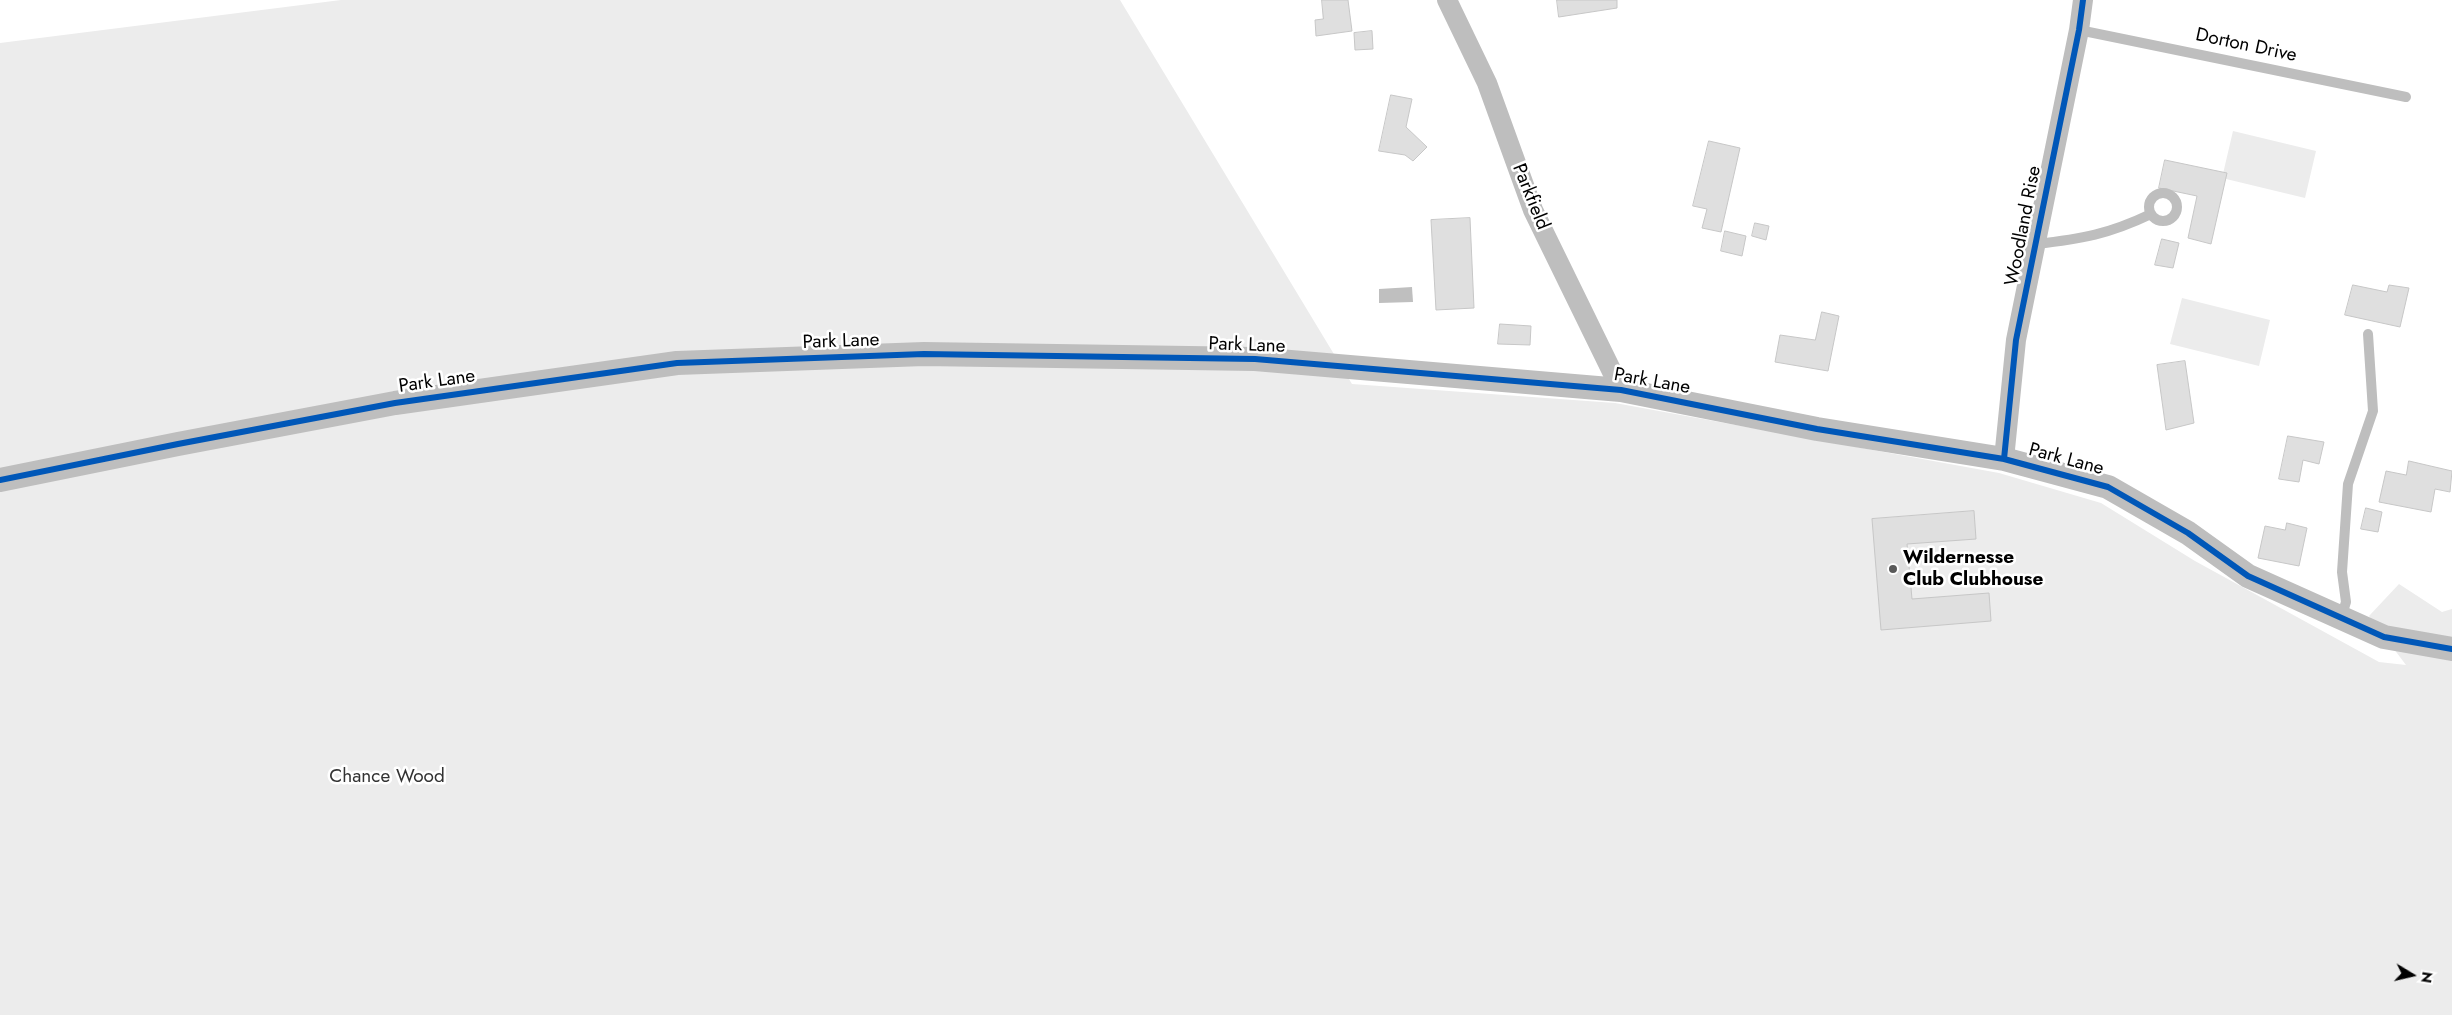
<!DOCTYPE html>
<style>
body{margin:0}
#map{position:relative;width:2452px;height:1015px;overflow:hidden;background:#fff;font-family:Jost,sans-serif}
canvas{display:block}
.north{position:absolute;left:2387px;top:950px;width:50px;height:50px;-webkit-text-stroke:4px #fff;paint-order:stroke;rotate:99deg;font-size:14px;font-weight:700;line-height:20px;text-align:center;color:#000}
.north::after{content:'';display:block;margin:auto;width:18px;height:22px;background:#000;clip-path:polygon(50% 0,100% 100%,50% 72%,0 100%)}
</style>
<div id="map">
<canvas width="2452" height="1015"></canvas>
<div class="north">N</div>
</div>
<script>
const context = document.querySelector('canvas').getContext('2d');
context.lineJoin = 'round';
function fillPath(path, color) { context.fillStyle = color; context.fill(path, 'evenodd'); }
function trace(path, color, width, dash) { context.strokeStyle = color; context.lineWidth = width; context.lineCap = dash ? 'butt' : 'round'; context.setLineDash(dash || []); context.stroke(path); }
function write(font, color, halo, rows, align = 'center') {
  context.font = font + ' Jost,sans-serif'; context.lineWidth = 5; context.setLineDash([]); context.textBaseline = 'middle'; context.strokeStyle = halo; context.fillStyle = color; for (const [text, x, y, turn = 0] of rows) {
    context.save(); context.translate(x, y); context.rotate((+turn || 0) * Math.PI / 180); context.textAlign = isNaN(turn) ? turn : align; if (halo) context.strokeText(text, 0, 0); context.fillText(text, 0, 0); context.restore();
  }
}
fillPath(new Path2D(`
 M341,0H1120L1352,384L1615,403L1999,473L2101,503L2195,561L2379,662L2406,665L2369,616L2399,584L2442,612L2452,609V1015H0V43Z
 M2233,131L2316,151L2305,198L2222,178Z
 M2182,298L2270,320L2259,366L2170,344Z`), '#ececec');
fillPath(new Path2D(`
 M1412,287L1413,302L1379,303V289Z`), '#bfbfbf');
const building = new Path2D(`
 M1322,0H1348L1352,31L1316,36L1315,20L1323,19Z
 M1557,0H1617V8L1559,17Z
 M1372,31L1373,49L1355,50L1354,33Z
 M1391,95L1412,99L1406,127L1427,147L1413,161L1405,155L1379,151Z
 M1709,141L1740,148L1721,232L1702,228L1707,209L1693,206Z
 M2165,160L2227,173L2211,244L2188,238L2197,196L2159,188Z
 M1470,218L1474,308L1436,310L1431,220Z
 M1755,223L1769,226L1766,240L1752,236Z
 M1725,231L1746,236L1742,256L1721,251Z
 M2162,239L2179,243L2173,268L2155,265Z
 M2353,285L2387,292L2389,285L2409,288L2400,327L2345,315Z
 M1822,312L1839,316L1828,371L1775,362L1780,335L1815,340Z
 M1500,324L1531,326L1530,345L1498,344Z
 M2185,361L2194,423L2166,430L2157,365Z
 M2288,436L2324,442L2319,464L2303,460L2299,482L2279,479Z
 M2409,461L2452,471L2450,492L2435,489L2431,512L2379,502L2386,471L2406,475Z
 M2366,508L2382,512L2378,532L2361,529Z
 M1974,511L1976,539L1907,544L1912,599L1989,593L1991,621L1881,630L1872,519Z
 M2287,523L2307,528L2299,566L2258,558L2265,526L2285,530Z`);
fillPath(building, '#dfdfdf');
trace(building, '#c7c7c7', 1);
trace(new Path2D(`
 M2079,30L2406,97
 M2149 207a14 14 0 1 1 28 0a14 14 0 1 1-28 0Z
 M2036,244C2082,239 2109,234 2151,214
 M2341,618L2346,602L2342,572L2348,484L2373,411L2368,334`), '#bebebe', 10);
trace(new Path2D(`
 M1447,0L1487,83L1533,210L1621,390
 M2004,459L2016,340L2079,30L2083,0`), '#bebebe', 20);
trace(new Path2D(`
 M0,480L178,444L395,403L677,363L924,354L1255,359L1621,390L1817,429L2004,459L2108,487L2188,533L2248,576L2384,637L2452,649`), '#bebebe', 24);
trace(new Path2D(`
 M2004,459L2016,340L2079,30L2083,0
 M0,480L178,444L395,403L677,363L924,354L1255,359L1621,390L1817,429L2004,459L2108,487L2188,533L2248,576L2384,637L2452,649`), '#0057b8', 6);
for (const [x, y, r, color] of [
 [1893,569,5,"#595959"]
]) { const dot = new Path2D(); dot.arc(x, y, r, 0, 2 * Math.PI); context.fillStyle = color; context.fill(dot); trace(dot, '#fff', 2); }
write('19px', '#000', '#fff', [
 ["Dorton Drive",2246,46,12],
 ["Parkfield",1530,197,68],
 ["Woodland Rise",2024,226,-79],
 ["Park Lane",841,342,-2],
 ["Park Lane",1247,346,2],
 ["Park Lane",437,382,-8],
 ["Park Lane",1652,382,10],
 ["Park Lane",2066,460,15]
]);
write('bold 19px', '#000', '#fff', [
 ["Wildernesse",1903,558],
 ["Club Clubhouse",1903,580]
], 'left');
write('19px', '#333', '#fff', [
 ["Chance Wood",387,777]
]);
</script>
